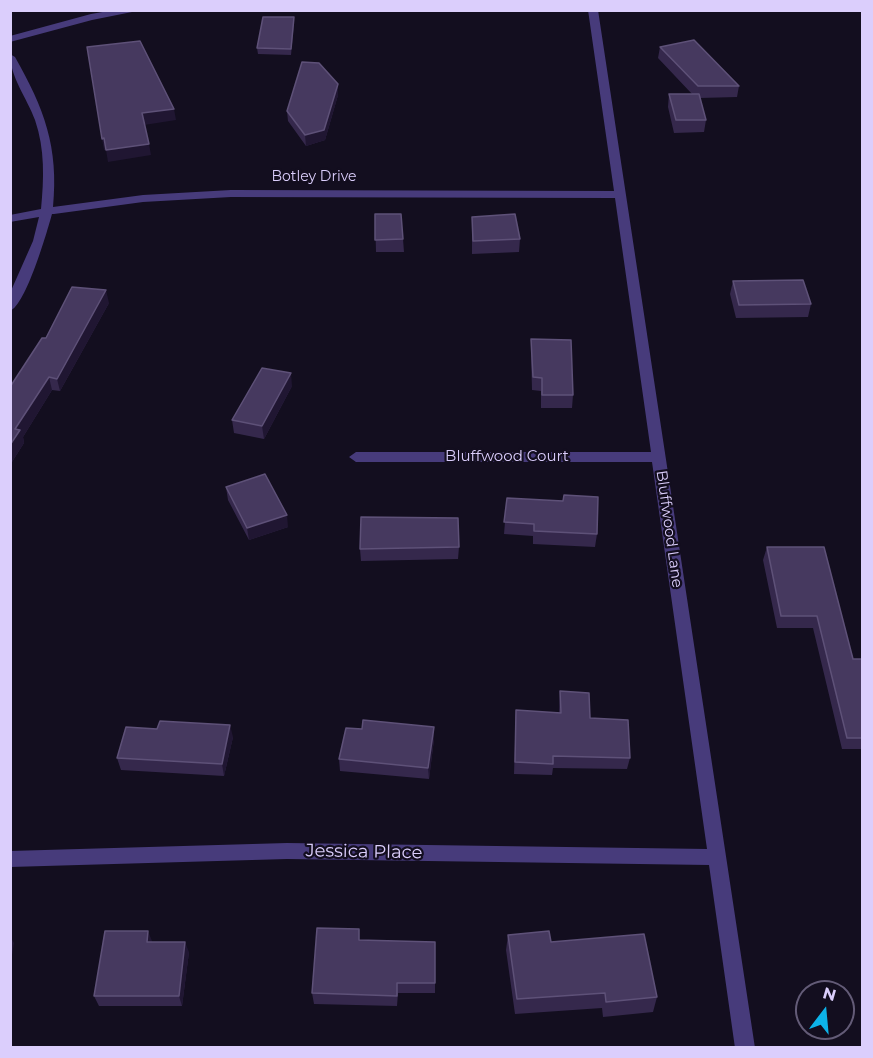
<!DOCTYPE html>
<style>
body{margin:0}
#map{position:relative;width:873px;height:1058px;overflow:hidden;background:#130e1f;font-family:Montserrat,sans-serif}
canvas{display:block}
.frame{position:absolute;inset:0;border:12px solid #dbcefc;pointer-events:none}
.north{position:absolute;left:795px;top:980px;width:60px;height:60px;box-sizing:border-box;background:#130e1f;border:2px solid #635b77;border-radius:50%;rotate:16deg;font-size:16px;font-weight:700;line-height:24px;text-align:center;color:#dbcefc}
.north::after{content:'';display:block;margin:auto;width:21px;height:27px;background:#0db3e9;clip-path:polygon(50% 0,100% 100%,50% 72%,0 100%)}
</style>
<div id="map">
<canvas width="873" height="1058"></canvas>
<div class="frame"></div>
<div class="north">N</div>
</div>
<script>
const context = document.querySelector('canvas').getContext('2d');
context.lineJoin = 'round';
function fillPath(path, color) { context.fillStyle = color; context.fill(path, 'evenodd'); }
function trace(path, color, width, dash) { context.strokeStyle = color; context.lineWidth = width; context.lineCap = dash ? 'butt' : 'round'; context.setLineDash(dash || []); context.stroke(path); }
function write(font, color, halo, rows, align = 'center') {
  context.font = font + ' Montserrat,sans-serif'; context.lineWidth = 4.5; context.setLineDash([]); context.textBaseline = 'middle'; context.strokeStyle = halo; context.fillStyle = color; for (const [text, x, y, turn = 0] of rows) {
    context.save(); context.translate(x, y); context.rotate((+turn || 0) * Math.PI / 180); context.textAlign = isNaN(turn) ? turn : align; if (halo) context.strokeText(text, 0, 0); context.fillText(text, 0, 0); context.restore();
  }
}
fillPath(new Path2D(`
 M588,10H598L755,1048H735L709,865L287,859L10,867V851L287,843L707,849L652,462H356L349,457L356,452H651L615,198L231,197L143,202L54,214H52C47,232 26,305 10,311V293L33,241L39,217L10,222V215L41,209C44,179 45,149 35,120C27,98 10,77 10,54L15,57C44,108 59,147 53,207L143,195L231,190L614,191Z`), '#473b7b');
fillPath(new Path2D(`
 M114,10H142L92,20L10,42V36L91,14Z`), '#473b7b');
fillPath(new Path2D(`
 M294,17V23L291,55L258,54L257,48Z
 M660,47L739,86L737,97L700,98L706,120L704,132L674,133L668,107L669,94H692L658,58Z
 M338,95L325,140L306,146L288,121L287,111Z
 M375,214L403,239L404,252H376Z
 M472,217L520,239L519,252L472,254Z
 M733,281L811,304L808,317L736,318L730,294Z
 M109,303L60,391L52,390L23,437L24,443L10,465V387L46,338Z
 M531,339L573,395L572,408H541V391L532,390L531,352Z
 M292,386L264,439L234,433L232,420Z
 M226,487L288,527L249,540L228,500Z
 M507,498L597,534L595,547L533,544V536L504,534Z
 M459,547L458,559L361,561L360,549Z
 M767,547L853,659H862V749H842L813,628H777L763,560Z
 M560,691L630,758L627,769L553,768L552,775L514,774L516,710L559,713Z
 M434,727V739L429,779L340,771L339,759L362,729Z
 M233,737L224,776L121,770L117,758Z
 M508,935L551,942L657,997L653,1012L603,1017L602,1008L515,1014L506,950Z
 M360,940L435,942V993H398L397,1006L314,1004L312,993Z
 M152,941V942L189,952L182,1006H99L94,996Z`), '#35284c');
fillPath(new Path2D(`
 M294,17V23L291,55V49Z
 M338,84V95L325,140L306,146L305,135Z
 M174,109L176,120L144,125L142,113Z
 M104,138L106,150H104L102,139Z
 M149,144L151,155L108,162L106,150Z
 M106,290L109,303L60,391L57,379Z
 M291,373L292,386L264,439L262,426Z
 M49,377L52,390L23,437L24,443L10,465V445L15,429Z
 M287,515L288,527L249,540L247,528Z
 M230,725L233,737L224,776L222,764Z
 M434,727V739L429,779L428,768Z
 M148,931L152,941L150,953L147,942Z
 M10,936L14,943L10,967Z
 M185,942L189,952L182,1006L179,996Z`), '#201632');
const building = new Path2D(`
 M263,17H294L291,49L257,48Z
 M694,40L739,86H698L660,47Z
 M140,41L174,109L142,113L149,144L106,150L104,138L102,139L87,47Z
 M302,62L319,63L338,84L324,130L305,135L287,111Z
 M669,94H699L706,120H676Z
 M375,214H401L403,239L375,240Z
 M515,214L520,239L473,241L472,217Z
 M803,280L811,304L739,305L733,281Z
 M72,287L106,290L57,379L49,377L15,429L20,430L10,445V387L42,338H46Z
 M531,339L571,340L573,395H542V378L533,377Z
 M262,368L291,373L262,426L232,420Z
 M265,474L287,515L247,528L226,487Z
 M564,495L598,497L597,534L534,531V524L504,522L507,498L563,501Z
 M361,517L458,518L459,547L360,549Z
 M767,547H824L853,659H862V738H847L817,616H781Z
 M560,691L589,693L590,718L628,720L630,758L553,756V764L515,762L516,710L561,713Z
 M363,720L434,727L428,768L339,759L346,728L362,729Z
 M160,721L230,725L222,764L117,758L126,727L157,729Z
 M317,928L359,929V940L435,942V983H397V996L312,993Z
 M105,931H148L147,942H185L179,996H94Z
 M549,931L551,942L644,934L657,997L606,1002L605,993L517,999L508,935Z`);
fillPath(building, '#46395f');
trace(building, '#5e5178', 1.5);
write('14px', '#dbcefc', '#130e1f', [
 ["Botley Drive",314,177]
]);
write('15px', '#dbcefc', '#130e1f', [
 ["Bluffwood Court",507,457],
 ["Bluffwood Lane",669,529,82]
]);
write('18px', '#dbcefc', '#130e1f', [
 ["Jessica Place",364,852,1]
]);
</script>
